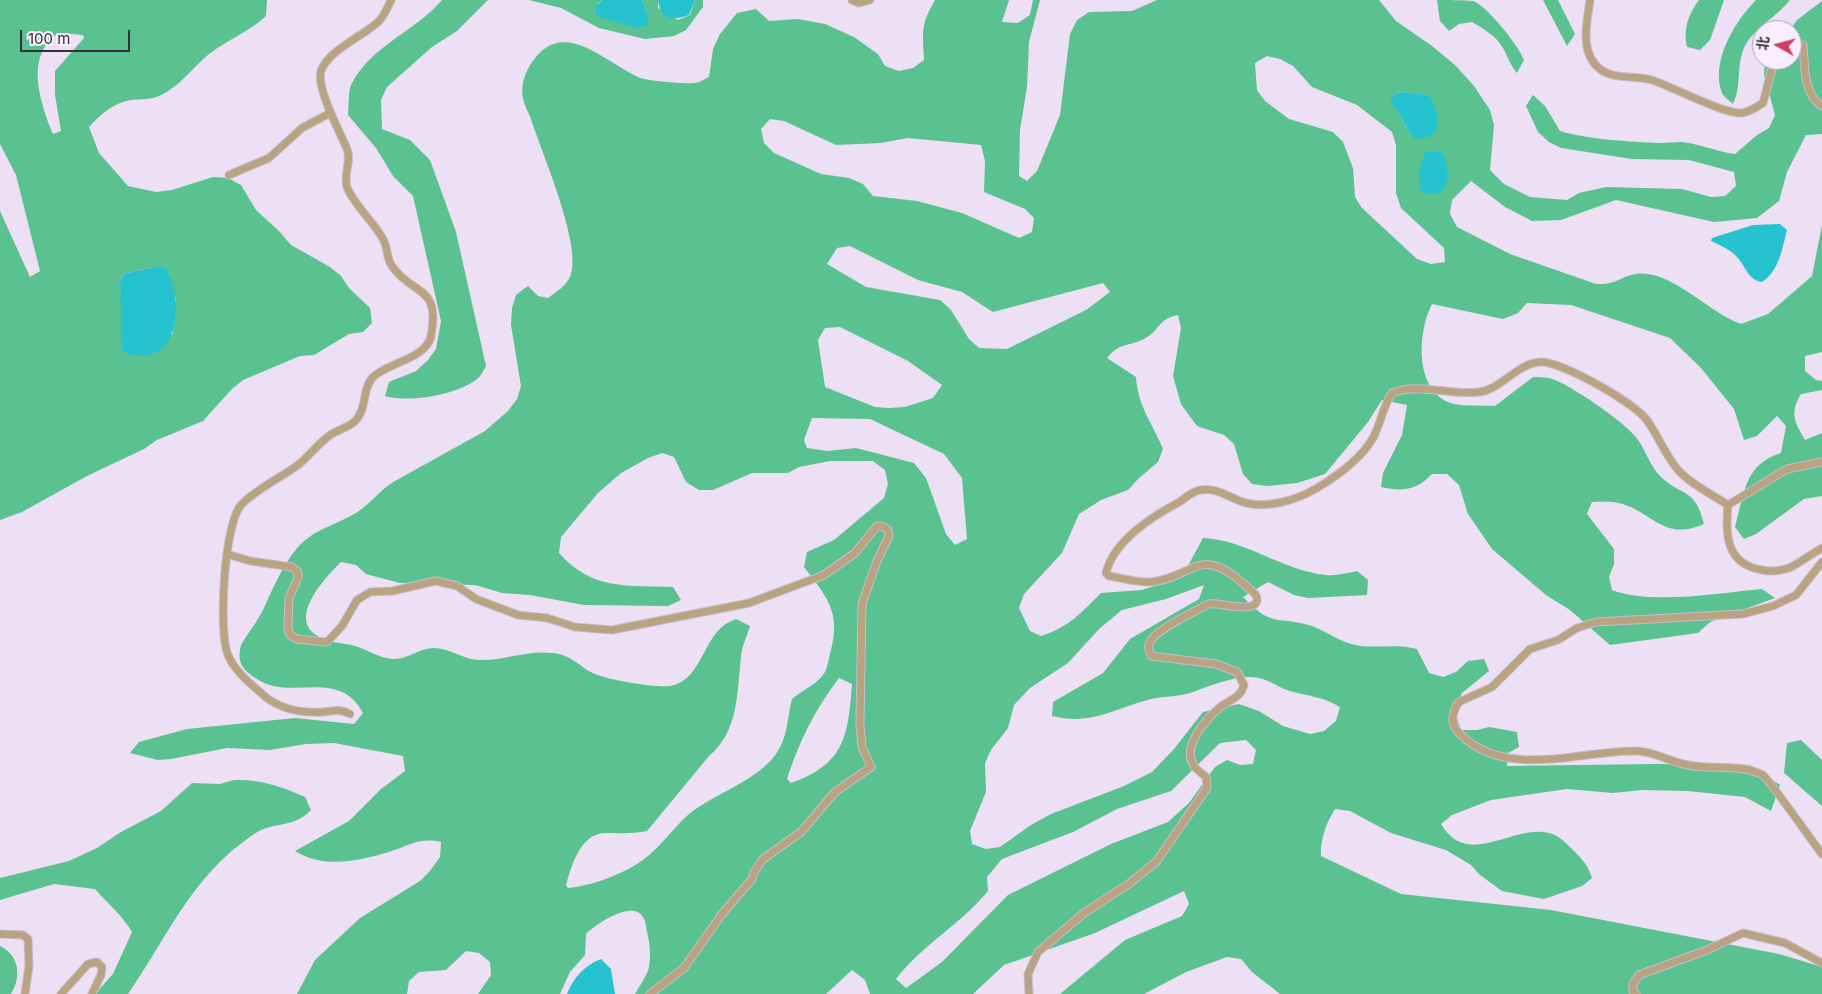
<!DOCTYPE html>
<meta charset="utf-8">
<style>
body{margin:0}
#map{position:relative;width:1822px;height:994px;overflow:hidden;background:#ede0f4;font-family:Inter,"Noto Sans SC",sans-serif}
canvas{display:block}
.north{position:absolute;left:1752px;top:20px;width:50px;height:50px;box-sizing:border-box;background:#f9eeff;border:1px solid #aba2af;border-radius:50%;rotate:277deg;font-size:14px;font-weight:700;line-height:20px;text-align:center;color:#353037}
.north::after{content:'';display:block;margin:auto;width:18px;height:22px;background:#d04161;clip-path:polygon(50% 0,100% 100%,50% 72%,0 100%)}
.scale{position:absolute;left:20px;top:30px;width:110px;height:22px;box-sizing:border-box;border:2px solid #353037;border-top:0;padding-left:6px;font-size:15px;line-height:18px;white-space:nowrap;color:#353037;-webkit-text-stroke:4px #f9eeff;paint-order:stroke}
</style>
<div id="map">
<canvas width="1822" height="994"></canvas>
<div class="north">北</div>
<div class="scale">100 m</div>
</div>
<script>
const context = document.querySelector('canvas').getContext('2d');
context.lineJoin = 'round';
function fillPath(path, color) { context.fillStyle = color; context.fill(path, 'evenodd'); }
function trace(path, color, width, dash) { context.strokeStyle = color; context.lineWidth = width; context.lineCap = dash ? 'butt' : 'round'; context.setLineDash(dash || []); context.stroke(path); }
fillPath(new Path2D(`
 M0,0H267L266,16C249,32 227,40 209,54C193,67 183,83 163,94C150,102 137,97 123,102C110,106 98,117 89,127L99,153L128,186L156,192L172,190L213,177L228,178L241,185L256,210L280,232L291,245L330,267L341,276L349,288L370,308L372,323L363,332L349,334L314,355L300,356L243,380L232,389L203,421L157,440L144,449L87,476L22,512L0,520V211L30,277L40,271L16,175L0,144ZM59,33L83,35L84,38L55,71V95L61,131L53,134C40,102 24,55 59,33ZM154,267L176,298V314L172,335L121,298L120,282L124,274Z
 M442,0H488L457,31L432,47L387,87L381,100L382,129L410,140L430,160L456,232L486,366C483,371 481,376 477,379C457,395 409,403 385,396L389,382L416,371L427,361L436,349L441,321L413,196L393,176L376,148L348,115C349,107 348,92 351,85C371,45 415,32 442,0Z
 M529,0H602L598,4L648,15L642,0H658V8L678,20L690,15L695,0H703V7L686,30L674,36L645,39L599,28L561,8Z
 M935,0H1009L1002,22L1018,23L1030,15L1033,0H1040L1029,42L1027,87L1020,130L1019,176L1027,181L1037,171L1060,115L1070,34L1077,20L1089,12L1132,11L1157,0H1379L1396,21L1432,46L1455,65L1474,86L1490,110L1494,125L1490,170L1504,184L1530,197L1567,200L1579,193L1606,187L1682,189L1711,197L1725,196L1736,186L1734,172L1689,160L1632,159L1561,148L1549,142L1538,132L1526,106L1533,95L1545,106L1560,131C1585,139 1632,142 1659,143C1667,143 1675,142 1682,142C1701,144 1717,152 1735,154L1757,135L1769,128L1775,115L1764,75L1765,61L1792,60V30H1790L1797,20L1822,1V134L1806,135L1787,172L1779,201L1757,218L1714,222L1616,200L1561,220L1532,221L1505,207L1471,181L1452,200L1450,214L1457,227L1510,254L1596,284C1618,285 1620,276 1636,274C1671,269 1710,314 1741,324L1768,314L1812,276L1822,225V352L1805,356V371L1816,380L1822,381V390L1801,394C1789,414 1795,422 1805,440L1822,433V496L1804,499L1756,534L1744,539L1735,527C1744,495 1744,464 1781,453L1786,426L1777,416L1757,436L1744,440L1734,409L1701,368L1670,338L1571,305L1527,303L1518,313L1503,319L1432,304C1418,331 1414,387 1448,402C1458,407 1483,405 1495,406L1533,377C1538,377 1544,377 1549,378C1567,382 1623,421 1635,436C1645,448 1649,464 1659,475C1680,497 1695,486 1704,524C1665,541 1655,515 1623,504C1613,501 1602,501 1592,502L1587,514L1614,549V564L1609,577L1612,590C1651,605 1720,593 1762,589L1775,598L1710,622L1698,633L1610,645L1570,610L1546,595L1492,549L1468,514L1459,485L1447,474H1432C1417,490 1403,492 1381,487L1383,473L1402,435L1407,405L1382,400L1368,422L1325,474L1297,483L1267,486L1252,484L1243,474L1234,444L1224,435L1197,426L1181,404L1173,376L1181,328L1178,315C1156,320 1161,330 1144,339C1128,347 1120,342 1107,358L1136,377C1138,407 1152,422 1163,449L1158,462L1138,479L1128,490L1101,500L1079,514L1062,553L1024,594L1019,608L1030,631L1041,636C1069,627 1081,613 1101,593L1142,590L1182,577L1203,538C1247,540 1283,571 1326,575C1336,576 1347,573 1357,571L1368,580L1367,595L1308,598L1294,595L1268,582L1243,597C1273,629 1277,615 1312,626C1326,631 1340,642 1355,645C1375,649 1396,643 1417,649L1429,673L1443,677L1456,672L1468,661L1484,659L1489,671L1462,693L1454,709L1461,730H1477L1489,727L1517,732L1519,747L1508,753L1507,766L1654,764L1750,765L1780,785L1771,811L1745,797L1688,791L1642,790L1613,793L1567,789L1491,800L1452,815L1441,824C1469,872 1517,819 1555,835C1561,838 1568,845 1573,850C1582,859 1588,865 1592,878L1582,886L1544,899L1502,891L1480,875L1471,865L1446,850L1391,833L1350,811L1335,809C1326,823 1320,840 1321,856L1401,894L1551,910L1779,954L1822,967V994H1280L1252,972L1241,959L1227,957L1186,972L1144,994H1060L1125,940L1182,916L1189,904L1184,891L1095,933L1004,965L973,994H870L865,980L852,970L826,994H635C640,985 647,976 649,967C651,955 650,943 647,932C646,928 646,921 643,917C632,899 595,925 586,934L585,955L570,972L560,994H478L491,975L490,962L479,953L466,951L446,970L419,972L409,981L407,994H297L315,960L360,918L420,881L430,871L440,857L441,842C420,837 408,846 389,852C358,861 324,869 295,851L349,821L381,789L405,771L403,756L334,743L306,744L270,750L227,748L171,759L158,760L130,753L139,742L187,729L295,718L354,724L363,713C338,667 291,702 257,679C250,675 241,668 240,660C239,656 240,649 241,645C248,633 257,622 263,610C273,588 282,566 298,547C316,527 344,523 363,508C375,499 382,488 395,481L485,431L508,411L517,399L521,386L511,325L512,308L516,295L528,286L538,296L548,298C556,292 566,286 570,277C584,248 540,149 530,116C521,100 519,86 528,69C559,13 601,60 638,77C645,81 686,84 695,83C699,83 705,79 709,77L713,49L720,34L737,13L756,9L769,21L798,19L825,24L854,37L878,54L885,66L899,71L913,68L924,60C923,31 920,26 935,0ZM1267,56L1280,59L1293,66L1312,87L1357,105L1392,132L1396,145V193L1401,208L1444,248L1445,262L1431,264L1417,259L1362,208L1355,197L1353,168L1343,142L1333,132L1289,119L1265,101L1257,90L1255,63ZM1405,92L1428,95L1412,138L1401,116L1397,93ZM770,119L784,121L836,145L881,143L908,138L981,145L985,161L984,192L1025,209L1034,218L1032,232L1019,238L962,213L917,201L873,196L863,184L849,178L821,174L774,153L764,143L761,129ZM850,246L918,280L962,292L993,312L1103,283L1110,292L1086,310L1007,349L979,348L969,339L951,310L940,300L866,287L827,264L837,248ZM840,327L908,361L942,385L933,398L905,407L889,408L875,407L825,387L818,340L825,328ZM812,418L870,419L944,454L962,478L967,539L955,545L946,534L926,478L914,463L856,448L828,451L807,448L804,440ZM662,453L674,457L686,482L699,490H713L752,473H788L799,467L830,461H873L885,470L888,484L884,498L834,540L807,552L804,567C826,596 841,611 831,650C829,657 828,666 825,672C818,684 802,690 792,699C787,718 788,737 776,754C758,780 714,794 689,814C671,830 657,852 637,864C618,876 590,886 568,888L566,885C572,864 581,832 607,833C622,833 633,834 647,831L709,756C739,731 737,692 741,656C742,646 747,636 750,626L736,619C732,621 726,623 723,626C702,643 700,681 670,686C656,688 609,680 595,674C579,667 571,654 552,653C527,650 503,661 478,660C463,659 449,648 434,648C419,648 409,659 394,659C379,659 366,648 351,645C340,643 326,642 316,635C288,616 327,576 341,562L356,565L366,574L400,583L475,585L502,593L530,595L584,605L668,606L681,600L673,587C628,585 592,591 559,553L561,537L598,493L621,473L648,458ZM1204,585L1199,599L1130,639L1103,673L1053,702L1052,716C1092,726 1115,708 1151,699C1165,696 1180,697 1193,692C1212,685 1231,677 1251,677C1267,677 1276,687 1290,691C1308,696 1324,697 1340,707L1336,721L1324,731L1310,734L1283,726L1259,711L1239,704L1203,712L1174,749L1152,772L1124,786L1051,814L1031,825L1000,847L986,849L972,844L970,831L986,792L985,763L991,750L1008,728L1014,705L1030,688L1068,663L1099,629L1122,610L1166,599ZM839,678L852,684C848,736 845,764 791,783L787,779C800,740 814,711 839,678ZM1246,740L1256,750L1253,764L1240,765L1227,760L1215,767L1189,803L1168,822L1111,844L1008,895L942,962L906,988L896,979C922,945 961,924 988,891L987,877L1002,859L1073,832L1117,809L1171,791L1220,743Z
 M1437,0C1448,0 1463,0 1473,1C1487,6 1519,46 1524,60L1517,73C1510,65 1508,57 1503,48C1496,36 1484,29 1472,22L1459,24L1449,31L1440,21Z
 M1543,0H1558L1575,34L1567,46Z
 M1699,0H1724L1710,40L1700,50L1687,47C1683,29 1688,15 1699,0Z
 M1756,0H1790C1777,17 1753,28 1744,48C1736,66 1742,86 1733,104C1730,101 1724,97 1722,93C1710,62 1735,21 1756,0Z
 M1801,740L1822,760V806L1784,773L1787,743Z
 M234,780C260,779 281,786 305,797L311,810C295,827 278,822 259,831C250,836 242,843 234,849C187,888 162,945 128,994H95L113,974L132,932C123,916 108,904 95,889L54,884L0,900V878L69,861L97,848L121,832L161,811L192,783L220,784Z
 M0,946C19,955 22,976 11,994H0Z`), '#5ac191');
fillPath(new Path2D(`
 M602,0H642L648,15V25L637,28L596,16V7Z
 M658,0H695L689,15C674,21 660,20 658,0Z
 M1405,92L1429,95C1441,116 1445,142 1412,138L1401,116L1390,100L1397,93Z
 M1430,151L1442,152C1452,170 1450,205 1421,191C1417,179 1419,164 1426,152Z
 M1780,224L1787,230C1782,249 1779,271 1762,282C1747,280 1746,265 1735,255C1729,249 1719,245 1711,241L1712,238L1753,225Z
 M154,267L165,268C187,301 178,371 125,353L122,348L120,282L124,274Z
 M601,959L611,969L615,994H567C573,978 585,965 601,959Z`), '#25c2d0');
const minor = new Path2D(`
 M852,0L859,3L870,0
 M1590,0C1587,22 1579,53 1600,69C1613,80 1636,75 1652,80C1673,87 1723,114 1742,113C1749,112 1757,107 1763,103L1774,60
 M1792,42L1803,45C1805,65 1803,95 1822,106
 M229,175L269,158L302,128L330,113
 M1822,462L1787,469L1728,505C1725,535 1726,564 1762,570C1771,572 1780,571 1789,568C1800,563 1811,554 1822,548
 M227,554L250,561L292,567L298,572V578L289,598L288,628L290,635L297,639L327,642L342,626L357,600L370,592L392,591L436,581L457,586L476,599L518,615L547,618L575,627L612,630L749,603L824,575L855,553L877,526H882L888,530L889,536L877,561L862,604L860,725L862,747L871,767L835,792L801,832L763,859L754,872L752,879L722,914L684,968L650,994
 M1822,562L1796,595L1773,606L1743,614L1596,622L1577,628L1558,640L1530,649L1492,687L1459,702C1451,714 1450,725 1461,735C1508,780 1581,750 1637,751C1656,752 1670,762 1688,765C1714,770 1739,763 1763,775C1768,778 1814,844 1822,854
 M350,714C340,708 333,711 322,712C303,713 283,710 267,698C254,687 234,671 228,655C218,632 224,521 242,504C258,488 280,478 298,465C309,456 319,443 330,435C338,430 349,427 355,421C367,410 362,388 373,377C389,362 426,359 431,336C441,284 412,296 392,266C386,258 388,247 383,239C374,222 353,204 347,187C343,175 352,160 347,149C340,132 316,88 321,71C328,50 364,36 379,21C384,16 388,7 391,0
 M0,934L23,935L28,939L29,966L25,994
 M61,994L88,964L97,962L102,967L101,975L92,994
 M1029,994L1028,974L1038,952L1084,913L1130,883L1156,862L1207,788L1206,777C1203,774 1198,771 1195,767C1180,748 1206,719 1219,708C1229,700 1241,698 1244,685L1237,672L1216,664L1151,656C1150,652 1148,648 1149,644C1153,630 1195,612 1208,604C1219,602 1256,614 1257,600C1258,594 1249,589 1245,585C1199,543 1193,578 1151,582C1138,583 1122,578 1109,576L1106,573C1114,540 1153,516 1181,501C1186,497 1194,491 1200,490C1215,487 1227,496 1240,501C1264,510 1295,501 1317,488C1337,476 1361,459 1373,438C1381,423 1383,406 1392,393C1419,382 1451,396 1479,392C1502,389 1516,364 1540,362C1561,361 1633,402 1646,419C1658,434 1667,460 1681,473C1694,486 1713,495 1728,505
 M1636,994L1633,992V984L1639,975L1707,950L1743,933L1785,943L1822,963`);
trace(minor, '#c8bdce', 9);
trace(minor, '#b9a380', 7);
</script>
